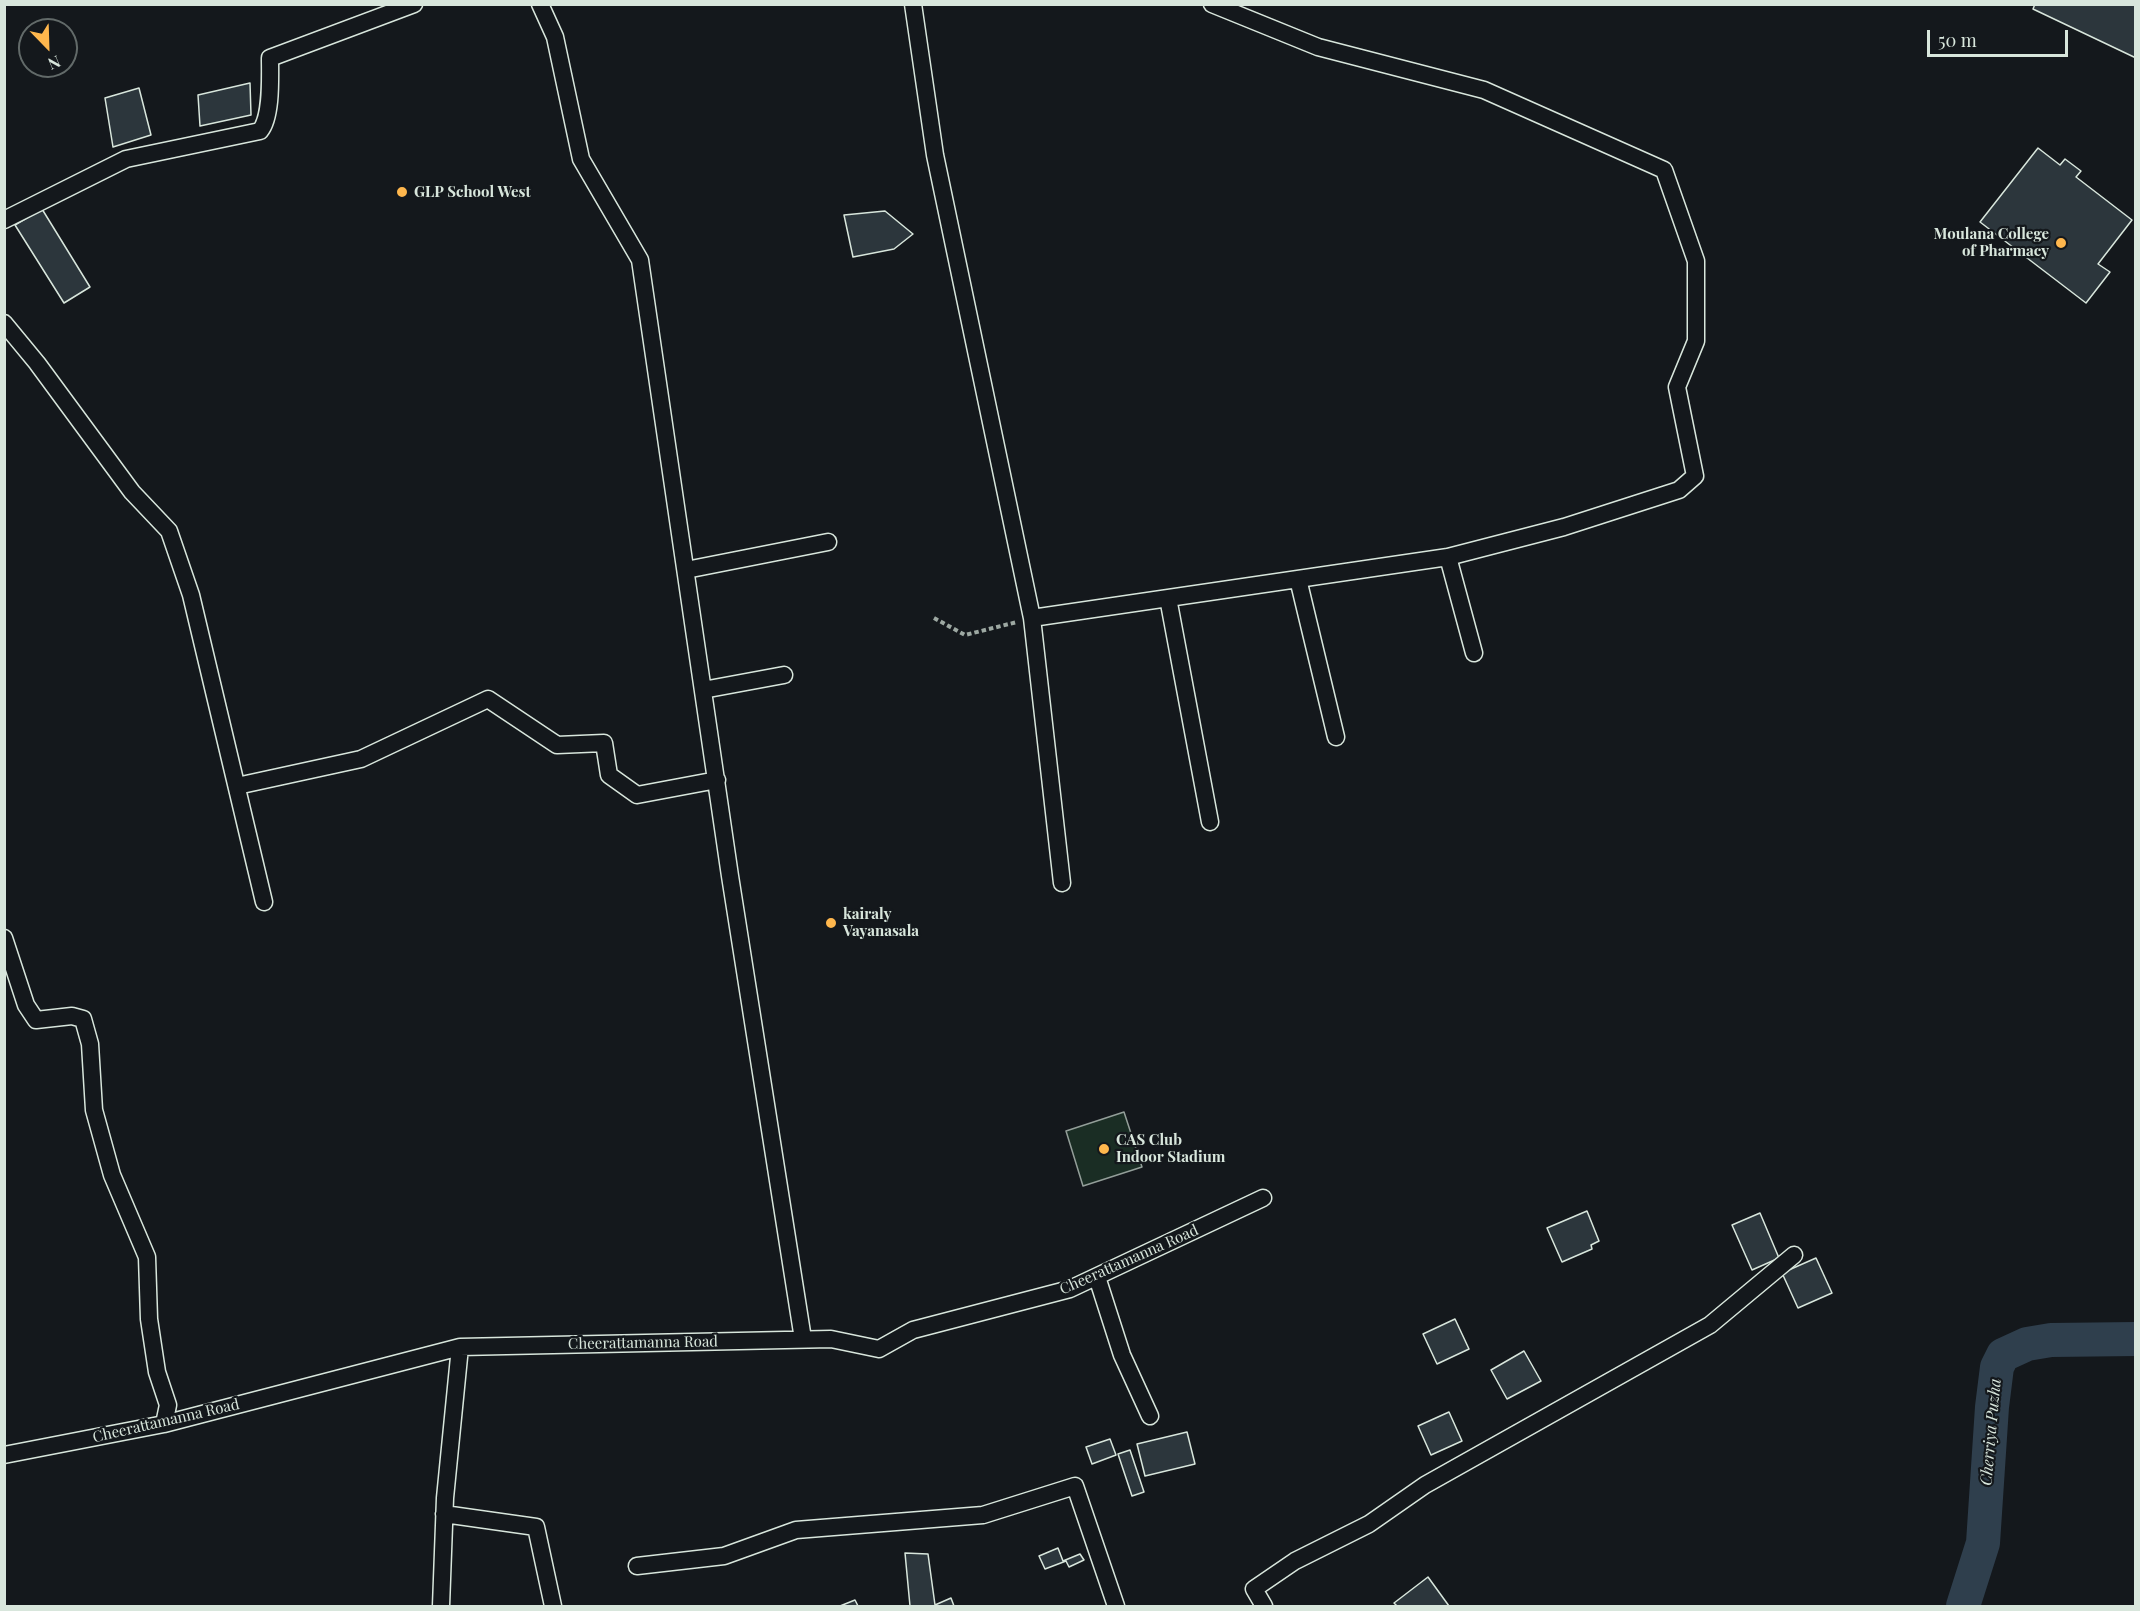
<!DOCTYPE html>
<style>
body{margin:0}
#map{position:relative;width:2140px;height:1611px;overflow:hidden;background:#14181c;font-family:"Playfair Display",serif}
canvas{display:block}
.frame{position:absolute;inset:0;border:6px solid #d8e6dc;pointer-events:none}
.north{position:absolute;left:18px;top:18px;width:60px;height:60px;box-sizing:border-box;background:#14181c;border:2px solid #626a69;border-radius:50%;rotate:157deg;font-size:16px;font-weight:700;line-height:24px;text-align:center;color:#d8e6dc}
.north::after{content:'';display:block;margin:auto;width:21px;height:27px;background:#ffb74d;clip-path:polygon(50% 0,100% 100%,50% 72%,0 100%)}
.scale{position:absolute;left:1927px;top:30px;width:141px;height:27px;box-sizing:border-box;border:3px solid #d8e6dc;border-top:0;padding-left:8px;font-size:18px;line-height:21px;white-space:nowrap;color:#d8e6dc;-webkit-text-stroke:4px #14181c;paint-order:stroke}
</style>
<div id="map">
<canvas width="2140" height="1611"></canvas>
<div class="frame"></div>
<div class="north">N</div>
<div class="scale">50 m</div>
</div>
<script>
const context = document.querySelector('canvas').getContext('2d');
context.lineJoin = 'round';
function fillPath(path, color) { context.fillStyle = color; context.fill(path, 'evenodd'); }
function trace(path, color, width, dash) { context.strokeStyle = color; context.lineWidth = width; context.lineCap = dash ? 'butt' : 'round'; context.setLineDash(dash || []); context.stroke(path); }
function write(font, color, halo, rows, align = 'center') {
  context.font = font + ' "Playfair Display",serif'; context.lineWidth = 4.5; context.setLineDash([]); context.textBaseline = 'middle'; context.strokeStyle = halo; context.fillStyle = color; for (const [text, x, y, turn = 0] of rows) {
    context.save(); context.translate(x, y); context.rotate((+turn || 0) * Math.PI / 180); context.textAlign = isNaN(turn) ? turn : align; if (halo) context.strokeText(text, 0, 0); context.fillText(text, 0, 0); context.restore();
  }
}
const green = new Path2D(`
 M1124,1112L1142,1167L1083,1186L1066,1131Z`);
fillPath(green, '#1a2d24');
trace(green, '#939e99', 1.5);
trace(new Path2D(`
 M1963,1606L1983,1543L1992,1407L1997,1367L2003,1355L2027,1344L2051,1340L2136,1339`), '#2f3f4d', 34);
const building = new Path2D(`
 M2035,4H2136V58L2033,9Z
 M250,83L251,115L200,126L198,95Z
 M139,88L151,135L113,147L105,98Z
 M2038,148L2060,165L2065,159L2081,171L2076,177L2132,220L2098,264L2110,272L2086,303L1980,222Z
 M42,209L90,287L64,303L15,225Z
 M885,211L913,234L894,249L853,257L844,215Z
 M1587,1211L1599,1241L1591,1245L1592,1249L1562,1262L1547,1228Z
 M1760,1213L1779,1258L1752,1270L1732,1225Z
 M1816,1258L1832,1293L1798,1308L1782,1273Z
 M1455,1319L1469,1349L1437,1364L1423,1334Z
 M1524,1351L1541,1381L1507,1399L1491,1370Z
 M1449,1412L1462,1441L1431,1455L1418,1426Z
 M1187,1432L1195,1464L1145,1476L1137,1444Z
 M1110,1439L1116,1455L1092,1464L1086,1447Z
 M1130,1450L1144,1492L1132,1496L1118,1454Z
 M1058,1548L1063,1561L1080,1554L1084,1560L1069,1567L1066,1561L1045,1569L1039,1556Z
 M905,1553L928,1554L935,1605L951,1598L954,1606H910Z
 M1428,1577L1449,1606H1397L1394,1603Z
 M855,1600L858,1606H840Z`);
fillPath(building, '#2c363c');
trace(building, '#d8e6dc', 1.5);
const minor = new Path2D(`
 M540,4L555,37L581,159L640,260L730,876L803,1339
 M913,4L935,155L1032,618L1448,557L1474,653
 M1212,4L1318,47L1484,90L1664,170L1696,261V341L1677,387L1695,476L1679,490L1564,527L1448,557
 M4,220L126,159L260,131C272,117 270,76 270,58L414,4
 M4,323L37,363L132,492L169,531L191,595L264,902
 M686,570L828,542
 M1298,579L1336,737
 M1168,598L1210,822
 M1032,618L1062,883
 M703,690L784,675
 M237,786L361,759L488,699L557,745L604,743L609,775L637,795L717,780
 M4,938L26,1005L36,1020L72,1016L83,1019L90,1044L94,1110L112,1175L147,1257L149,1319L157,1372L168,1405L164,1424
 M1097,1277L1122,1355L1150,1416
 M4,1455L164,1424L460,1347L831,1339L879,1349L913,1330L1070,1289L1263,1198
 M444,1514L536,1527L553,1606
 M637,1566L724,1556L796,1530L983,1515L1075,1486L1116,1606
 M441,1606L445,1498L460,1347
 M1264,1606L1254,1589L1295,1561L1369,1524L1425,1485L1710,1325L1794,1255`);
trace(minor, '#d8e6dc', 19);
trace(new Path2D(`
 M934,618L965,635L1017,622`), '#9da8a2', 4, [4.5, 3]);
trace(minor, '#14181c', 16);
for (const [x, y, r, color] of [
 [402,192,6,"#ffb74d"],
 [2061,243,6,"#ffb74d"],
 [831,923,6,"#ffb74d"],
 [1104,1149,6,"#ffb74d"]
]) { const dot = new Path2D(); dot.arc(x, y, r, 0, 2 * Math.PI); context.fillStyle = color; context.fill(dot); trace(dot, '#14181c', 2); }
write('bold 15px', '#d8e6dc', '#14181c', [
 ["GLP School West",414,192],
 ["Moulana College",2049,234,"right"],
 ["of Pharmacy",2049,251,"right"],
 ["kairaly",843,914],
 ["Vayanasala",843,931],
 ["CAS Club",1116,1140],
 ["Indoor Stadium",1116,1157]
], 'left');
write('15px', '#d8e6dc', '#14181c', [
 ["Cheerattamanna Road",1129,1260,-24],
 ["Cheerattamanna Road",643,1343,-1],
 ["Cheerattamanna Road",166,1421,-13]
]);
write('italic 16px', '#d8e6dc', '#14181c', [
 ["Cherriya Puzha",1991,1432,-85]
]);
</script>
